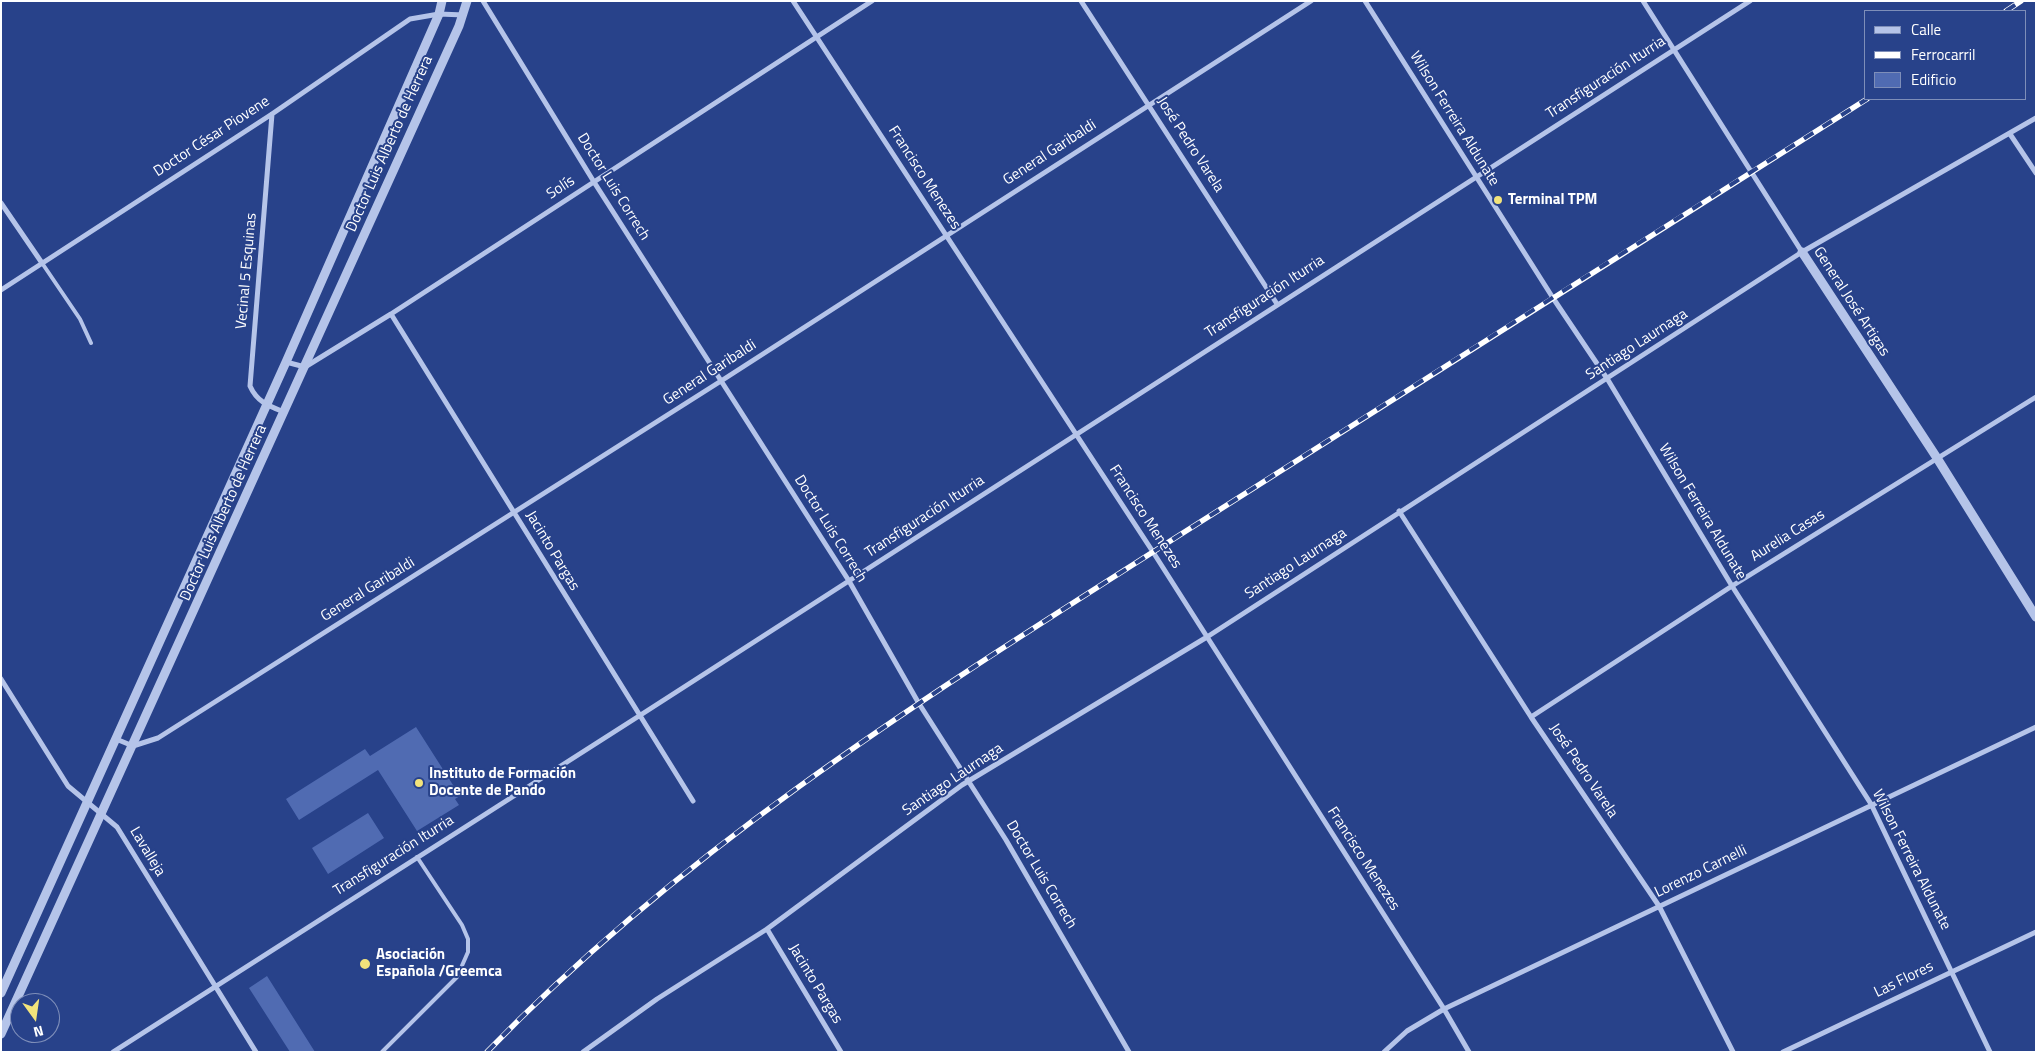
<!DOCTYPE html>
<meta charset="utf-8">
<style>
body{margin:0}
#map{position:relative;width:2037px;height:1053px;overflow:hidden;background:#28428a;font-family:"Titillium Web",sans-serif}
canvas{display:block}
.frame{position:absolute;inset:0;border:2px solid #fff;pointer-events:none}
.legend{position:absolute;left:1864px;top:10px;width:162px;height:90px;box-sizing:border-box;background:#28428a;border:1px solid #7e8eb9;margin:0;padding:6px 9px;list-style:none;font-size:15px;color:#fff}
.legend li{display:flex;align-items:center;gap:10px;height:25px}
.legend b{width:25px;border:1px solid #7e8eb9}
.north{position:absolute;left:10px;top:993px;width:50px;height:50px;box-sizing:border-box;background:#28428a;border:1px solid #7e8eb9;border-radius:50%;rotate:166deg;font-size:14px;font-weight:700;line-height:20px;text-align:center;color:#fff}
.north::after{content:'';display:block;margin:auto;width:18px;height:22px;background:#f2e37b;clip-path:polygon(50% 0,100% 100%,50% 72%,0 100%)}
</style>
<div id="map">
<canvas width="2037" height="1053"></canvas>
<div class="frame"></div>
<ul class="legend">
<li><b style="height:6px;background:#b5c4e9"></b>Calle</li>
<li><b style="height:6px;background:#fff"></b>Ferrocarril</li>
<li><b style="height:14px;background:#506bb2"></b>Edificio</li>
</ul>
<div class="north">N</div>
</div>
<script>
const context = document.querySelector('canvas').getContext('2d');
context.lineJoin = 'round';
function fillPath(path, color) { context.fillStyle = color; context.fill(path, 'evenodd'); }
function trace(path, color, width, dash) { context.strokeStyle = color; context.lineWidth = width; context.lineCap = dash ? 'butt' : 'round'; context.setLineDash(dash || []); context.stroke(path); }
function write(font, color, halo, rows, align = 'center') {
  context.font = font + ' "Titillium Web",sans-serif'; context.lineWidth = 4; context.setLineDash([]); context.textBaseline = 'middle'; context.strokeStyle = halo; context.fillStyle = color; for (const [text, x, y, turn = 0] of rows) {
    context.save(); context.translate(x, y); context.rotate((+turn || 0) * Math.PI / 180); context.textAlign = isNaN(turn) ? turn : align; if (halo) context.strokeText(text, 0, 0); context.fillText(text, 0, 0); context.restore();
  }
}
fillPath(new Path2D(`
 M416,727L460,796L455,799L459,805L417,831L378,770L299,820L286,799L365,749L370,756Z
 M368,813L384,838L328,874L312,848Z
 M267,976L315,1052H290L249,988Z`), '#506bb2');
trace(new Path2D(`
 M42,263L80,319L91,343
 M382,1052L457,977L468,952V939L462,925L417,857`), '#b5c4e9', 4);
trace(new Path2D(`
 M483,1L594,182L849,581L918,702L1006,840L1129,1052
 M793,1L1153,552L1444,1009L1469,1052
 M1081,1L1277,304
 M1365,1L1553,298L1608,380L1732,586L1871,804L1990,1052
 M1643,1L1802,252
 M272,114L250,386C257,402 269,406 284,412
 M2010,134L2036,173
 M1,203L42,263
 M1,290L272,114L410,19L439,14L464,15
 M391,314L693,801
 M286,362L305,367L391,314L872,1
 M1399,511L1531,717L1659,906L1733,1052
 M1,679L68,786L117,827L256,1052
 M1531,717L1732,586L2036,397
 M116,739L133,746L158,738L721,381L1311,1
 M767,929L841,1052
 M113,1052L639,716L1750,1
 M583,1052L657,999L767,929L962,785L1207,637L1802,252L2036,118
 M1384,1052L1407,1031L1444,1009L2036,727
 M1783,1052L2036,932`), '#b5c4e9', 5);
trace(new Path2D(`
 M1802,252L1937,458L2036,617
 M1,993L286,362L439,14L442,1
 M1,1034L459,26L467,1`), '#b5c4e9', 9);
const rail = new Path2D(`
 M2006,11L2021,1
 M487,1052C688,844 933,692 1175,538C1406,391 1636,244 1867,99`);
trace(rail, '#fff', 5.5);
trace(rail, '#28428a', 4, [11]);
for (const [x, y, r, color] of [
 [1498,200,5,"#f2e37b"],
 [419,783,5,"#f2e37b"],
 [365,964,6,"#f2e37b"]
]) { const dot = new Path2D(); dot.arc(x, y, r, 0, 2 * Math.PI); context.fillStyle = color; context.fill(dot); trace(dot, '#28428a', 2); }
write('15px', '#fff', '#28428a', [
 ["Transfiguración Iturria",1606,78,-33],
 ["Wilson Ferreira Aldunate",1454,119,58],
 ["Doctor César Piovene",212,137,-33],
 ["Doctor Luis Alberto de Herrera",390,144,-66],
 ["José Pedro Varela",1190,145,57],
 ["General Garibaldi",1050,153,-33],
 ["Francisco Menezes",924,178,57],
 ["Doctor Luis Correch",613,187,58],
 ["Solís",561,188,-33],
 ["Vecinal 5 Esquinas",247,271,-85],
 ["Transfiguración Iturria",1265,297,-33],
 ["General José Artigas",1851,302,57],
 ["Santiago Laurnaga",1637,345,-33],
 ["General Garibaldi",710,373,-33],
 ["Wilson Ferreira Aldunate",1702,512,59],
 ["Doctor Luis Alberto de Herrera",224,513,-66],
 ["Transfiguración Iturria",925,517,-33],
 ["Francisco Menezes",1145,517,57],
 ["Doctor Luis Correch",830,529,58],
 ["Aurelia Casas",1788,536,-32],
 ["Jacinto Pargas",552,551,59],
 ["Santiago Laurnaga",1296,564,-33],
 ["General Garibaldi",368,590,-32],
 ["José Pedro Varela",1583,771,56],
 ["Santiago Laurnaga",953,780,-34],
 ["Lavalleja",147,852,59],
 ["Transfiguración Iturria",394,856,-32],
 ["Francisco Menezes",1363,859,57],
 ["Wilson Ferreira Aldunate",1911,860,63],
 ["Lorenzo Carnelli",1701,872,-26],
 ["Doctor Luis Correch",1041,875,59],
 ["Las Flores",1904,980,-26],
 ["Jacinto Pargas",815,984,59]
]);
write('bold 15px', '#fff', '#28428a', [
 ["Terminal TPM",1508,200],
 ["Instituto de Formación",429,774],
 ["Docente de Pando",429,791],
 ["Asociación",376,955],
 ["Española /Greemca",376,972]
], 'left');
</script>
